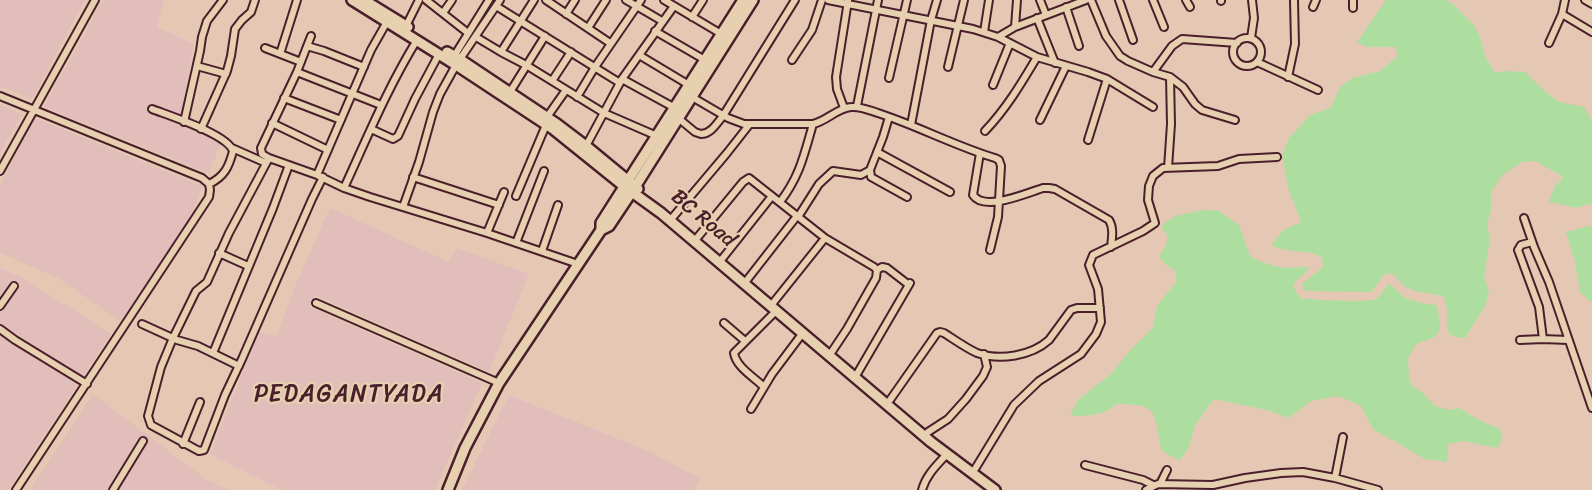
<!DOCTYPE html>
<style>
body{margin:0}
canvas{display:block;background:#e4c8b4}
</style>
<canvas width="1592" height="490"></canvas>
<script>
const context = document.querySelector('canvas').getContext('2d');
context.lineJoin = 'round';
function fillPath(path, color) { context.fillStyle = color; context.fill(path, 'evenodd'); }
function trace(path, color, width, dash) { context.strokeStyle = color; context.lineWidth = width; context.lineCap = dash ? 'butt' : 'round'; context.setLineDash(dash || []); context.stroke(path); }
function write(font, color, halo, rows, align = 'center') {
  context.font = font + ' Sriracha,sans-serif'; context.lineWidth = 4.5; context.setLineDash([]); context.textBaseline = 'middle'; context.strokeStyle = halo; context.fillStyle = color; for (const [text, x, y, turn = 0] of rows) {
    context.save(); context.translate(x, y); context.rotate((+turn || 0) * Math.PI / 180); context.textAlign = isNaN(turn) ? turn : align; if (halo) context.strokeText(text, 0, 0); context.fillText(text, 0, 0); context.restore();
  }
}
fillPath(new Path2D(`
 M0,0H85L32,99L0,86Z
 M103,0H164L157,27L194,44L179,125L221,142L209,173L44,107Z
 M0,105L22,114L0,153Z
 M35,118L202,186L192,215L121,321L56,277L0,253V185Z
 M330,208L449,262L456,248L529,274L489,372L315,295L310,307L482,383L435,490H282L210,454L259,332L277,336L295,286Z
 M0,268L23,278L111,334L8,490H0Z
 M93,394L207,480L230,490H30Z
 M509,395L646,450L700,478L694,490H462Z`), '#e1beb9');
fillPath(new Path2D(`
 M1386,0H1446L1452,3L1474,25L1480,37L1486,58L1495,73L1505,71L1525,72L1541,88L1559,102L1584,107L1592,121V205L1590,204L1577,208L1549,202L1554,188L1563,177L1536,161L1522,162L1502,175L1491,192V209L1487,226L1490,238L1484,277L1489,291L1486,304L1465,338C1441,337 1449,328 1447,310C1447,306 1445,300 1443,296L1415,291L1405,287L1393,274H1385L1371,292L1306,291L1303,288L1302,284L1323,267L1322,257C1303,248 1288,254 1271,245L1283,230L1301,222L1289,191L1282,156L1289,138L1310,115L1330,108L1341,86L1353,78L1380,71L1398,56L1395,47H1367L1357,42Z
 M1203,210L1219,211L1239,225L1250,256C1273,269 1283,268 1309,267C1304,280 1283,280 1301,298C1312,300 1369,303 1376,299C1381,296 1384,288 1388,284H1390L1405,298L1422,303L1436,305L1438,309L1440,329L1435,337L1416,344L1408,358L1409,378L1412,386L1424,394L1435,406L1449,410L1459,408L1479,420L1498,428L1502,432L1500,445L1496,448L1464,441L1448,444L1447,462L1425,459L1373,429L1361,406L1338,396L1311,401L1289,418L1267,410L1214,399L1195,425L1189,447L1180,460C1175,458 1167,455 1163,451C1160,448 1160,443 1159,438C1154,404 1149,405 1116,404C1107,414 1084,418 1070,415L1079,399L1112,373L1130,350L1153,328L1157,306L1176,282V272L1164,263L1159,256L1165,247L1168,237L1161,226L1175,216Z
 M1592,225V303L1580,292L1575,263L1566,232Z`), '#adde9f');
const street = new Path2D(`
 M426,0L468,33
 M546,0L610,43
 M626,0L662,21
 M664,0L723,35
 M828,0L973,29L998,37L1037,57L1088,72L1107,79L1088,140
 M1040,0L1046,15
 M1091,0L1106,36L1120,56L1128,61L1153,72L1170,77L1183,87L1195,104L1202,110L1235,120
 M1119,0L1133,40
 M1153,0L1164,27
 M1186,0L1190,7
 M1221,0V1
 M1585,0L1592,4
 M496,6L620,83
 M1066,7L1079,46
 M1313,7L1316,0
 M1353,8V0
 M443,13L452,0
 M566,14L575,0
 M1562,14L1592,32
 M692,17L703,0
 M1037,18L1055,63
 M406,26L419,0
 M1015,27L1017,0
 M588,28L606,0
 M655,31L705,60
 M984,32L989,0
 M311,36L297,72L261,148L262,154L269,158L317,175L344,188L370,197L487,233L578,264
 M476,37L501,52L526,65L604,113L657,136
 M998,37L1015,27L1086,0
 M1251,38L1254,18L1252,0
 M1233 52a14 14 0 1 1 28 0a14 14 0 1 1-28 0Z
 M1549,43L1562,14L1565,0
 M307,46L324,51L364,67
 M265,48L301,62
 M501,52L534,0
 M280,54L297,0
 M639,55L689,85
 M453,58L489,0
 M792,60L812,30L822,0
 M1257,62L1318,90
 M197,66L226,74
 M948,67L964,0
 M297,72L381,105
 M1153,72L1172,46L1182,39L1237,43
 M1288,77L1295,44L1294,0
 M889,78L907,0
 M622,79L675,108
 M1107,79L1153,107
 M552,81L571,52
 M993,85L1010,43
 M510,92L545,36
 M0,96L202,178L209,184L210,190L209,197L16,490
 M577,97L595,67L641,0
 M692,97L728,118L744,124H813C827,121 837,108 851,107C860,106 869,110 878,113C918,126 955,146 995,158L999,160L1001,166L998,217L990,250
 M284,98L341,120
 M857,106L878,0
 M844,108L837,89L836,77L848,1
 M152,109C170,116 227,134 233,151C229,167 224,177 209,184
 M547,117L566,90
 M889,117L883,137L870,170L871,177L907,197
 M678,118L695,132L701,134C711,134 717,123 723,116L795,0
 M1040,120L1066,66
 M184,122L200,51L202,37L207,21L223,0
 M272,123L328,150
 M911,125L931,20L937,0
 M201,129L227,71L231,56L235,29L242,20L251,12L255,0
 M371,129L393,139L398,136L415,99L439,54
 M985,131C1006,109 1021,84 1037,57
 M586,146L622,79L674,6
 M232,148L266,163
 M877,152L950,192
 M980,153L973,195C984,212 1027,193 1043,188H1049L1055,189L1109,220C1114,228 1112,238 1111,247
 M269,158L229,233L207,282L196,291L173,338L161,367L148,416L151,425L199,451L204,450L225,395L242,359L312,199L323,177
 M1168,168L1171,124L1170,77
 M0,171L95,0
 M317,175L371,50L388,20
 M413,177L499,205
 M344,188C367,138 388,87 417,40
 M516,196L546,125
 M780,202C800,176 804,155 813,124
 M403,207L419,162L433,112L440,94L456,65L500,0
 M673,217L727,153L749,125
 M1524,218L1534,247L1549,282L1592,408
 M487,233L504,192
 M697,238L743,182L749,178L825,238L874,267L877,270L876,278L847,329L831,353
 M1532,242L1521,245L1518,250L1539,307L1543,339
 M516,243L544,171
 M542,251L558,205
 M219,253L248,266
 M722,259L772,196
 M877,270L882,267L887,268L909,285
 M747,280L797,216L798,217L819,184L833,171L861,175L870,170
 M316,303L499,383
 M773,303L825,238
 M0,306L14,286
 M724,323L745,341
 M142,324L177,340L198,346L239,366
 M0,329L15,340L87,384
 M1520,340L1543,339L1568,340
 M213,353L273,208L289,165
 M857,374L910,283
 M764,387C754,377 736,367 734,353L776,311
 M890,400L937,333L940,332L944,333C955,340 966,348 977,353C1000,361 1031,356 1049,340L1071,310L1077,308H1100
 M751,409L772,374L802,334
 M928,432L948,419L966,399L983,376L987,367L984,354
 M183,444L200,402
 M1085,465L1143,480L1153,485
 M975,469L1014,405L1039,381L1081,354L1096,334L1101,322L1098,289L1089,265L1093,255L1143,231L1155,223L1148,200L1149,186L1153,176L1163,168L1218,166L1239,159L1277,157
 M1335,478L1343,437
 M1160,484L1167,470
 M113,490L143,441
 M922,490C926,475 937,465 947,454
 M1146,490L1158,484L1213,485L1245,478L1281,473L1303,472L1335,478L1378,490`);
const secondary = new Path2D(`
 M352,0L456,65L553,129L625,187L661,213L931,442L995,490
 M364,0L408,27
 M447,52L461,60L557,124L586,146L638,189
 M601,230L609,226L635,187L753,0
 M448,490L465,448L499,383L601,230V223L743,0`);
trace(street, '#4a1f2b', 10);
trace(secondary, '#4a1f2b', 14);
trace(street, '#e7d0af', 6);
trace(secondary, '#e7d0af', 9);
write('21px', '#4a1f2b', '#e7d0af', [
 ["BC Road",703,219,40]
]);
context.letterSpacing = '1.5px';
write('24px', '#4a1f2b', '#e7d0af', [
 ["PEDAGANTYADA",349,395]
]);
context.letterSpacing = '0px';
</script>
